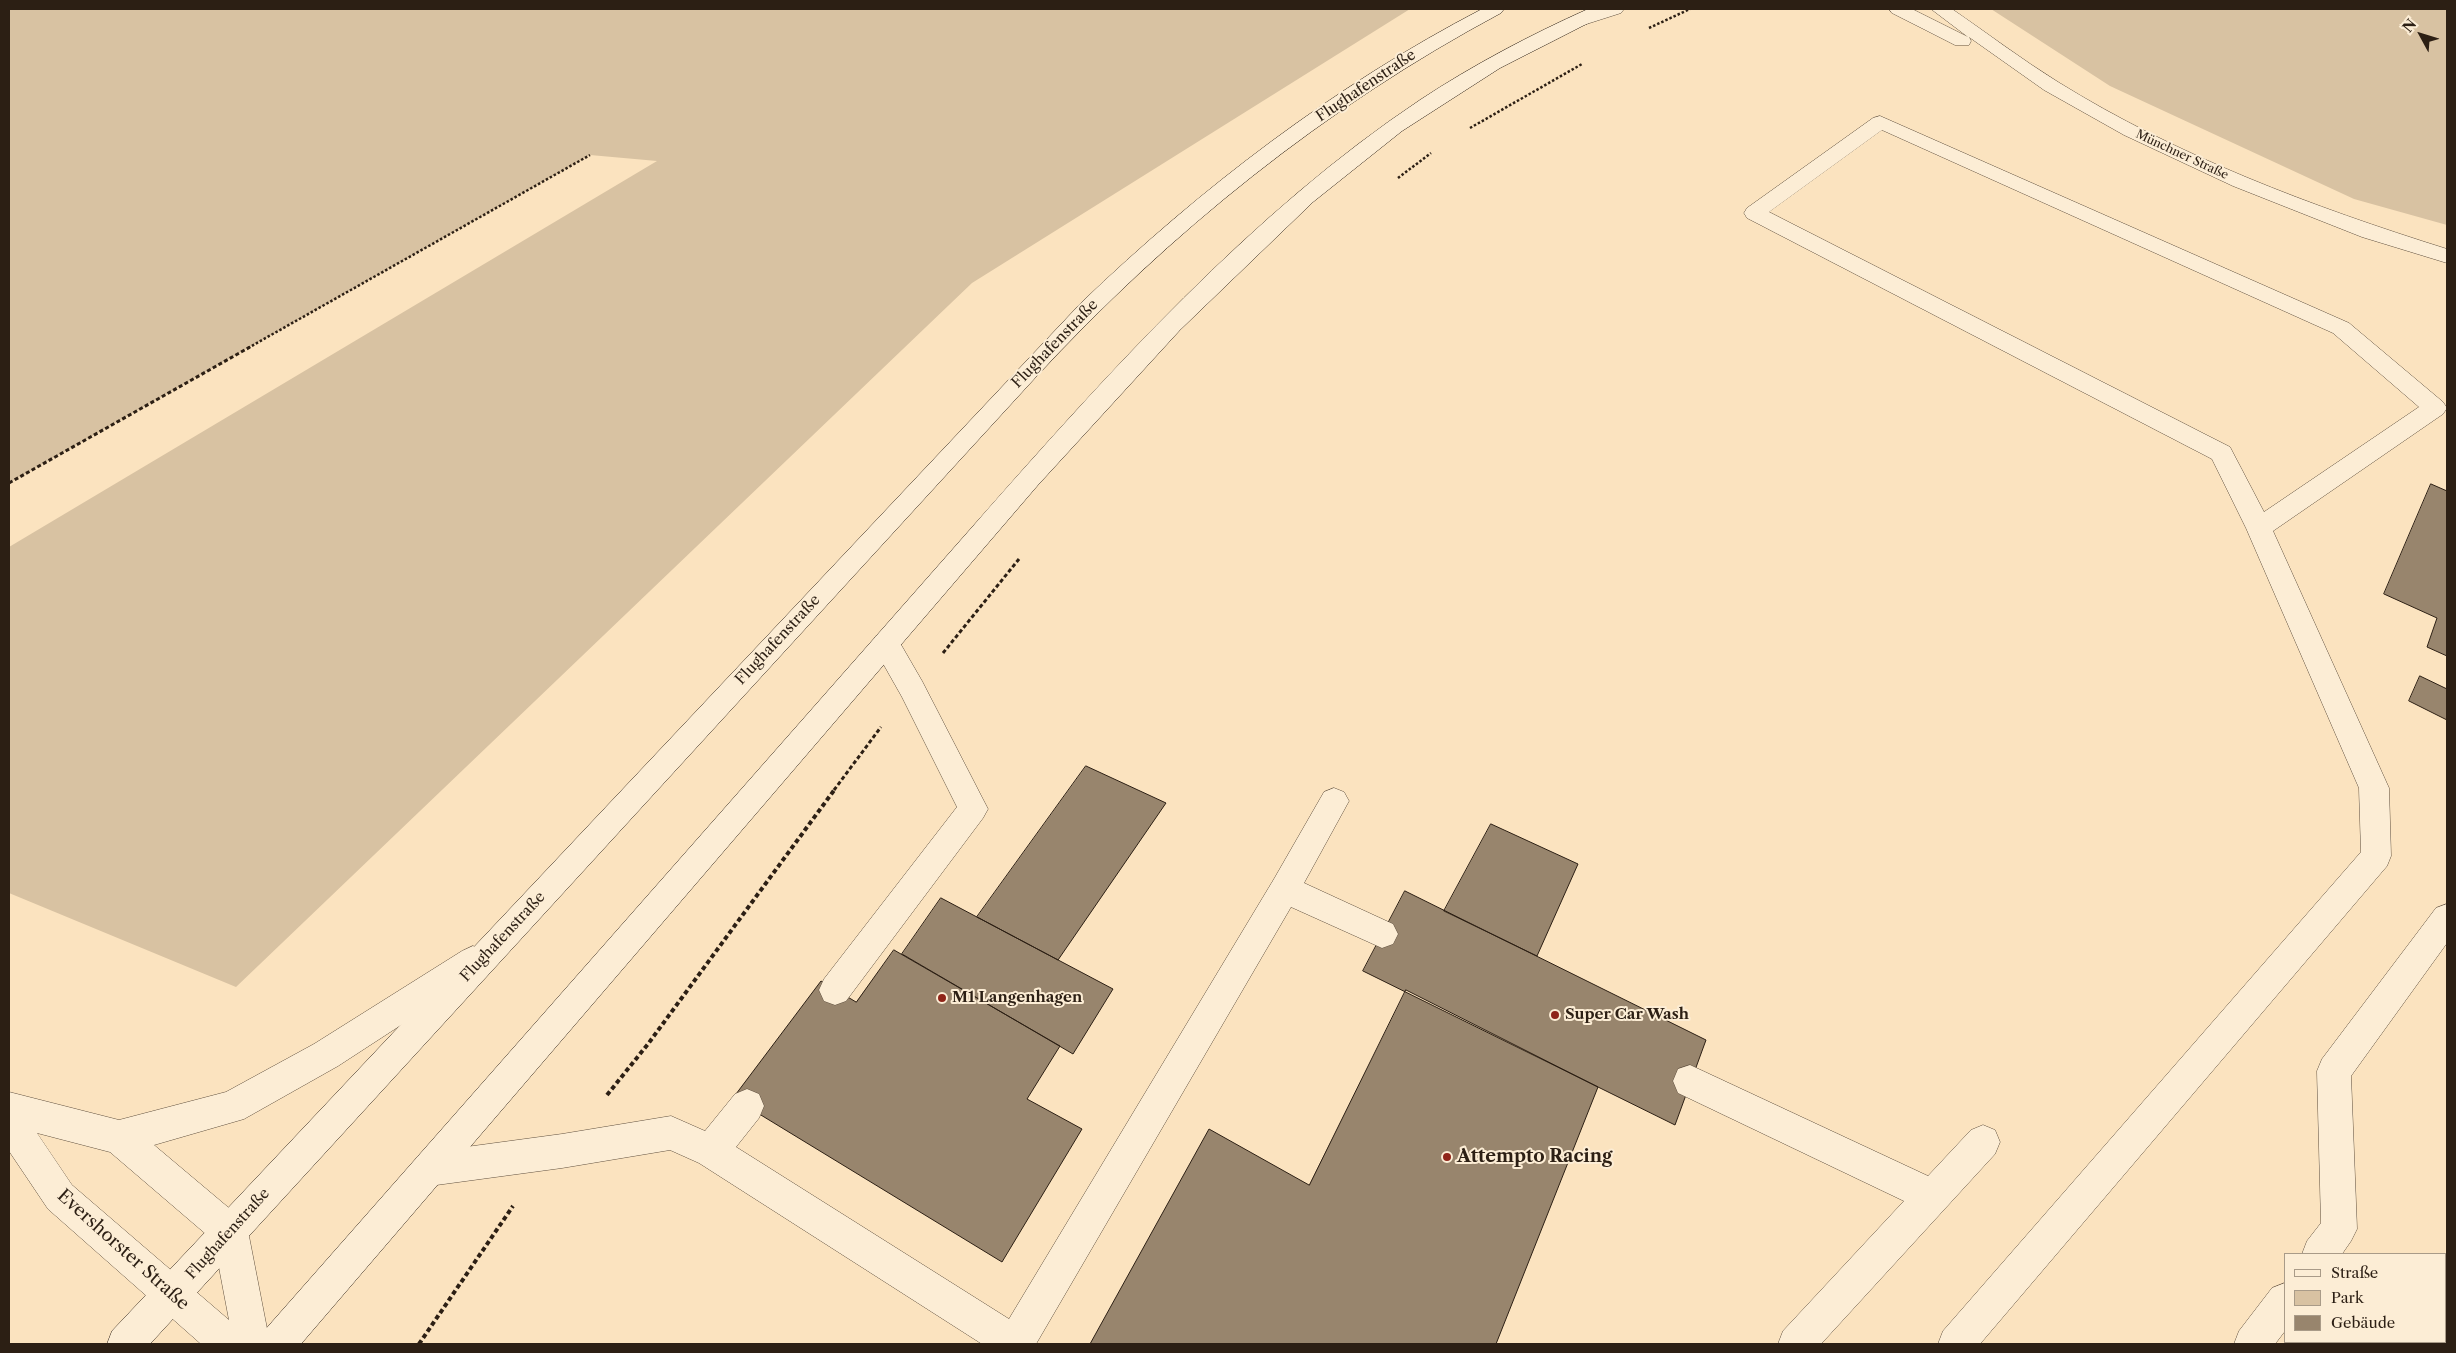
<!DOCTYPE html>
<meta charset="utf-8">
<style>
body{margin:0}
#map{position:relative;width:2456px;height:1353px;overflow:hidden;background:#fbe3bf;font-family:"Libre Caslon Text",serif}
canvas{display:block}
.frame{position:absolute;inset:0;border:10px solid #2c1f14;pointer-events:none}
.legend{position:absolute;left:2284px;top:1253px;width:162px;height:90px;box-sizing:border-box;background:#fcedd5;border:1px solid #a99b88;margin:0;padding:6px 9px;list-style:none;font-size:15px;color:#2c1f14}
.legend li{display:flex;align-items:center;gap:10px;height:25px}
.legend b{width:25px;border:1px solid #a99b88}
.north{position:absolute;left:2396px;top:10px;width:50px;height:50px;-webkit-text-stroke:4px #fcedd5;paint-order:stroke;rotate:309deg;font-size:14px;font-weight:700;line-height:20px;text-align:center;color:#2c1f14}
.north::after{content:'';display:block;margin:auto;width:18px;height:22px;background:#2c1f14;clip-path:polygon(50% 0,100% 100%,50% 72%,0 100%)}
</style>
<div id="map">
<canvas width="2456" height="1353"></canvas>
<div class="frame"></div>
<ul class="legend">
<li><b style="height:6px;background:#fcedd5"></b>Straße</li>
<li><b style="height:14px;background:#d8c2a2"></b>Park</li>
<li><b style="height:14px;background:#98856d"></b>Gebäude</li>
</ul>
<div class="north">N</div>
</div>
<script>
const context = document.querySelector('canvas').getContext('2d');
context.lineJoin = 'round';
function fillPath(path, color) { context.fillStyle = color; context.fill(path, 'evenodd'); }
function trace(path, color, width, dash) { context.strokeStyle = color; context.lineWidth = width; context.lineCap = dash ? 'butt' : 'round'; context.setLineDash(dash || []); context.stroke(path); }
function write(font, color, halo, rows, align = 'center') {
  context.font = font + ' "Libre Caslon Text",serif'; context.lineWidth = 4; context.setLineDash([]); context.textBaseline = 'middle'; context.strokeStyle = halo; context.fillStyle = color; for (const [text, x, y, turn = 0] of rows) {
    context.save(); context.translate(x, y); context.rotate((+turn || 0) * Math.PI / 180); context.textAlign = isNaN(turn) ? turn : align; if (halo) context.strokeText(text, 0, 0); context.fillText(text, 0, 0); context.restore();
  }
}
fillPath(new Path2D(`
 M9,9H1410L972,283L236,987L9,893V547L657,161L590,155L9,483Z
 M1991,9H2447V225L2354,199L2110,86Z`), '#d8c2a2');
const building = new Path2D(`
 M2431,484L2447,491V656L2427,647L2437,618L2384,594Z
 M2420,676L2447,689V720L2409,701Z
 M1086,766L1166,803L1058,960L977,917Z
 M1491,824L1578,864L1537,956L1444,911Z
 M1405,891L1706,1040L1675,1125L1363,971Z
 M941,898L1113,989L1073,1054L902,954Z
 M894,950L1060,1046L1027,1099L1082,1129L1002,1262L733,1098L821,981L856,1002Z
 M1406,990L1598,1087L1496,1344H1090L1209,1129L1309,1185Z
 M2445,1335L2447,1337V1344H2418L2419,1342H2445Z`);
fillPath(building, '#98856d');
trace(building, '#2c1f14', 1);
const service = new Path2D(`
 M1880,116L2349,323L2443,402L2447,408L2443,414L2273,531L2389,788L2391,856L2387,866L1980,1344H1938L1943,1331L2361,852L2359,788L2246,528L2212,459L1747,218L1744,213L1747,208L1873,118ZM1882,130L2333,333L2419,407L2264,512L2230,447L1769,212Z
 M886,633L896,636L922,681L988,809L983,818L846,1001L835,1005L824,1001L819,990L824,979L957,807L902,697L872,644L876,636Z
 M1334,788L1344,792L1349,801L1304,883L1393,924L1398,934L1393,944L1382,948L1291,907L1036,1344H982L699,1163L670,1150L562,1168L429,1186L417,1181L412,1169L417,1157L429,1152L562,1134L671,1116L705,1131L735,1094L747,1089L759,1094L764,1106L759,1118L736,1147L1009,1319L1274,879L1324,792Z
 M2447,904V943L2351,1076L2357,1229L2351,1241L2342,1254H2302L2307,1241L2321,1223L2317,1071L2322,1059L2436,908Z
 M1690,1065L1928,1176L1971,1130L1983,1125L1995,1130L2000,1142L1995,1154L1821,1344H1778L1783,1331L1904,1201L1678,1093L1673,1081L1678,1069Z
 M2285,1283V1331L2275,1344H2234L2239,1331L2272,1288Z`);
const minor = new Path2D(`
 M1598,9H1624L1621,13L1574,28L1568,27L1565,23L1568,19Z
 M1889,9H1912L1968,37L1931,9H1952C1987,33 2021,59 2058,82C2177,156 2313,207 2447,249V263L2362,237L2233,186L2124,135L2044,90L1969,37L1971,41L1969,45H1955L1892,13Z`);
const tertiary = new Path2D(`
 M473,946L484,951L489,961L484,971L338,1066L244,1119L154,1145L242,1219L248,1231L270,1344H201L48,1209L9,1151V1092L119,1120L226,1092L314,1044L462,951ZM37,1133L110,1152L214,1241L229,1320L72,1185Z`);
const secondary = new Path2D(`
 M1482,9H1504L1501,13C1325,107 1170,232 1035,378L150,1344H107L112,1331L1081,303C1201,188 1334,86 1482,9Z
 M1588,9H1611L1608,13L1500,68L1402,131L1313,202L1180,330L1038,485L301,1344H259L264,1331L974,525C1107,374 1252,212 1420,100C1473,65 1530,35 1588,9Z`);
trace(service, '#60503f', 1);
trace(minor, '#60503f', 1);
trace(tertiary, '#60503f', 1);
trace(secondary, '#2c1f14', 1);
trace(new Path2D(`
 M1649,28L1690,9
 M1470,128L1582,64
 M1398,178L1431,153
 M248,348L590,155`), '#2c1f14', 2.5, [2.5, 2]);
trace(new Path2D(`
 M9,483L250,347
 M943,653L1019,559
 M834,790L881,727`), '#2c1f14', 3, [4, 2.5]);
trace(new Path2D(`
 M607,1095L648,1044L835,789
 M419,1344L513,1206`), '#2c1f14', 4, [4.5, 3]);
fillPath(service, '#fcedd5');
fillPath(minor, '#fcedd5');
fillPath(tertiary, '#fcedd5');
fillPath(secondary, '#fcedd5');
for (const [x, y, r, color] of [
 [942,998,5,"#8f2418"],
 [1555,1015,5,"#8f2418"],
 [1447,1157,5,"#8f2418"]
]) { const dot = new Path2D(); dot.arc(x, y, r, 0, 2 * Math.PI); context.fillStyle = color; context.fill(dot); trace(dot, '#fcedd5', 2); }
write('12px', '#2c1f14', '#fcedd5', [
 ["Münchner Straße",2182,155,25]
]);
write('15px', '#2c1f14', '#fcedd5', [
 ["Flughafenstraße",1366,86,-34],
 ["Flughafenstraße",1055,344,-46],
 ["Flughafenstraße",778,640,-47],
 ["Flughafenstraße",503,937,-47],
 ["Flughafenstraße",228,1234,-48]
]);
write('bold 15px', '#2c1f14', '#fcedd5', [
 ["M1 Langenhagen",952,998],
 ["Super Car Wash",1565,1015]
], 'left');
write('bold 18px', '#2c1f14', '#fcedd5', [
 ["Attempto Racing",1457,1157]
], 'left');
write('18px', '#2c1f14', '#fcedd5', [
 ["Evershorster Straße",123,1250,42]
]);
</script>
